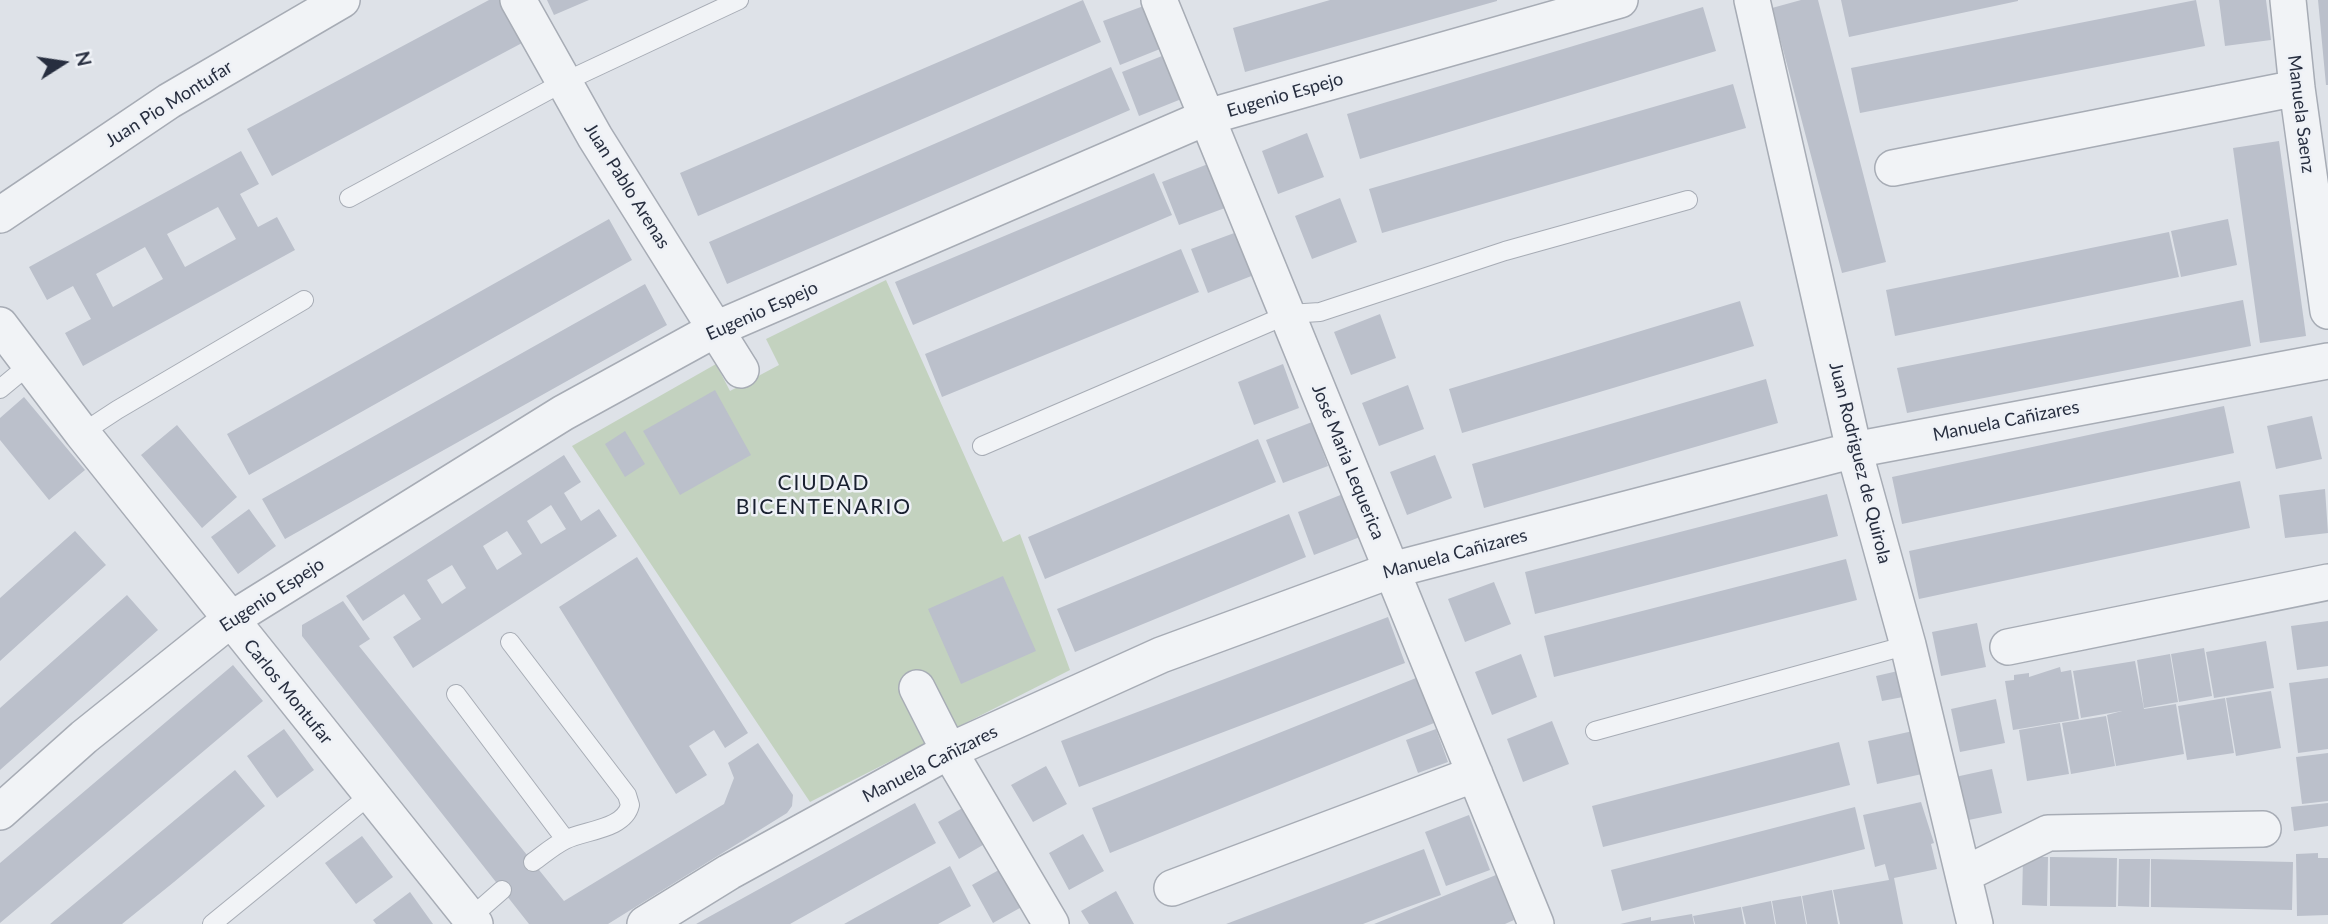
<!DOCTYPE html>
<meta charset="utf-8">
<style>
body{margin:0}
#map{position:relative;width:2328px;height:924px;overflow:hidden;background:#dee2e8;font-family:Lato,sans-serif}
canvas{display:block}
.north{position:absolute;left:28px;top:28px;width:70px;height:70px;-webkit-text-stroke:5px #eef1f6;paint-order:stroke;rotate:78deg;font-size:19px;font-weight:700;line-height:28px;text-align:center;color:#272e3f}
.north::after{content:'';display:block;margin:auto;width:24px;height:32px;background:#272e3f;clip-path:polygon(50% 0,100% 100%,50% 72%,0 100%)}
</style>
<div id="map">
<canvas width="2328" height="924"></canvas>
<div class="north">N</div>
</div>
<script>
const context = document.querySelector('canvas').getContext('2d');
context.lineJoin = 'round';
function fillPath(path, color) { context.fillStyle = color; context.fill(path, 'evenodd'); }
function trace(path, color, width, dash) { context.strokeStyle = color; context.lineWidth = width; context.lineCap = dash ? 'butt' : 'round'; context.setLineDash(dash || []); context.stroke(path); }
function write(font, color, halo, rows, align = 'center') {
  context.font = font + ' Lato,sans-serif'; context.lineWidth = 5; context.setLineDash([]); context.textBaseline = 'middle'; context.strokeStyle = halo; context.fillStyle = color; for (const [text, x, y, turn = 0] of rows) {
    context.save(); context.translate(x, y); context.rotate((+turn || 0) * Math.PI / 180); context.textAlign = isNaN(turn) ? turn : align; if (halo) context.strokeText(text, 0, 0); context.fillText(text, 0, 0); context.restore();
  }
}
fillPath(new Path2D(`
 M886,280L1003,542L1020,534L1070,670L810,802L572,446L716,364L730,391L779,365L766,339Z`), '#c3d2bf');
fillPath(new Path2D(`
 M489,0H500L522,43L272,176L247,129Z
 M547,0H589L554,15Z
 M1083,0L1101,42L698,216L680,173Z
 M1330,0H1497V1L1245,72L1233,28Z
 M1801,0H1818L1886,262L1842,273L1772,8Z
 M1841,0H2018V1L1849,37Z
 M2196,0L2205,46L1860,113L1851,68Z
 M2219,0H2266L2271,40L2225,46Z
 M2318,0H2328V85H2326Z
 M1149,4L1165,47L1120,65L1103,21Z
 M1703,7L1716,51L1360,159L1347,114Z
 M1167,54L1184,98L1139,116L1122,72Z
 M1111,67L1130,110L727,284L709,242Z
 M1733,84L1746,128L1382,233L1369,189Z
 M1307,133L1324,177L1278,194L1262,151Z
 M2279,141L2306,336L2260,343L2233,148Z
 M241,151L259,184L240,194L258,227L277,217L295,250L83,366L65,333L91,319L73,286L47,300L29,267ZM218,207L236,239L185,267L167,234ZM145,247L163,279L113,307L96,274Z
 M1208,164L1225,208L1179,225L1162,182Z
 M1154,173L1172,215L913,325L895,282Z
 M1340,198L1357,242L1312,259L1295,216Z
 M609,219L632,260L249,475L227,434Z
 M2228,219L2237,265L2181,277L2171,231Z
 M1237,232L1254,275L1208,293L1191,249Z
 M2169,232L2179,277L1895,336L1886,290Z
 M1181,249L1199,292L942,397L925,354Z
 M645,284L667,325L285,539L262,499Z
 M2243,300L2251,346L1907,413L1897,368Z
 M1740,301L1754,346L1462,433L1449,389Z
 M1380,314L1396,358L1351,375L1334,332Z
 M1283,364L1299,408L1254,425L1238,382Z
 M1766,379L1778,423L1484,508L1472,464Z
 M1408,385L1424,429L1379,446L1362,403Z
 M715,390L751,455L680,495L643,431Z
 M24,397L85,470L49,500L0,440V418Z
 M2224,406L2234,453L1902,524L1892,477Z
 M2312,416L2322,459L2276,469L2267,426Z
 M1312,422L1328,466L1283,483L1266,440Z
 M177,425L237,497L202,528L141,455Z
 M625,431L645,464L625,477L605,444Z
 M1258,439L1276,482L1045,579L1028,537Z
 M564,455L581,482L564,493L581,521L599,509L617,536L413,668L393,637L421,619L404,594L363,621L346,596ZM551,505L566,529L541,544L527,521ZM507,531L522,554L497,570L483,546ZM452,565L466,588L442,604L427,580Z
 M1435,455L1452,498L1407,515L1390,472Z
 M2240,481L2250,528L1919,599L1909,551Z
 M2325,489L2328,533L2285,538L2279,495Z
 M1343,494L1360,537L1314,555L1298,512Z
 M1827,494L1838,536L1535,614L1525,572Z
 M249,509L276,546L238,574L211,537Z
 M1289,514L1306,557L1075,652L1057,609Z
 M75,531L106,565L0,661V598Z
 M637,557L748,733L725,748L714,730L689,746L707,775L676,794L559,607Z
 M1846,559L1857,600L1554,677L1544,636Z
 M1003,576L1036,651L961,684L928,609Z
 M1494,582L1511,624L1465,642L1448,599Z
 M127,595L158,630L0,770V708Z
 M343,601L370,639L359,646L564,901L724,804L734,778L728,763L758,743L793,795L792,806L787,813L608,924H529L302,636V625Z
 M1388,617L1405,663L1079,787L1061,741Z
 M2328,621V666L2297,670L2291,626Z
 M1977,623L1986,667L1941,676L1932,632Z
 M2266,641L2274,688L2214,698L2206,652Z
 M2204,648L2212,696L2179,702L2171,654Z
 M1521,654L1537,697L1492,715L1475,672Z
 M2170,654L2178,702L2144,708L2137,660Z
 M2135,661L2144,709L2176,704L2184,754L2116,766L2107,715L2122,711L2081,718L2073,671Z
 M233,665L263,701L0,923V863Z
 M2060,667L2061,672L2071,670L2079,719L2013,730L2005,681L2014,680V675L2029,673V677Z
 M1898,671L1903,697L1882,701L1876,676Z
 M1416,678L1434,723L1110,853L1092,808Z
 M2328,678V749L2298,753L2289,683Z
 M2271,691L2281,748L2236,756L2226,698Z
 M2225,698L2234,753L2187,760L2178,706Z
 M1996,699L2005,743L1960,752L1951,709Z
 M2106,716L2115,766L2071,774L2062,723Z
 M1552,721L1569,764L1523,782L1507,739Z
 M2060,723L2069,774L2027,781L2019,730Z
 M284,729L314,770L277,798L247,756Z
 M1436,729L1448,762L1418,773L1406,740Z
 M1913,731L1922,774L1877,784L1868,741Z
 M1839,742L1850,785L1603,847L1592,806Z
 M2328,753V801L2302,804L2296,757Z
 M1046,766L1067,804L1033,822L1011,785Z
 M1992,769L2002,813L1964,821L1955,777Z
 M235,770L265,806L174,882L122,924H50Z
 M973,802L993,839L959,859L938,822Z
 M1921,802L1934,843L1931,844L1937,869L1894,878L1903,924H1840L1833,890L1889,880L1885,864L1875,867L1863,815Z
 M915,803L936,843L865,882L790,924H696Z
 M2328,803V826L2294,831L2291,807Z
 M1855,807L1865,849L1622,911L1611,870Z
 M1469,815L1490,870L1446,886L1425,832Z
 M1083,834L1104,871L1069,890L1049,853Z
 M362,836L393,877L356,904L325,863Z
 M1424,849L1441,895L1405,908L1363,924H1226Z
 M2318,853V858H2328V915L2297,916L2296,854Z
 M2023,857H2048L2047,906L2022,905Z
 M2050,857L2117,858L2116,907L2050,906Z
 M2119,859H2150L2149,907L2118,906Z
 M2151,859L2293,862L2292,910L2151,907Z
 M950,866L971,906L938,924H844Z
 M1006,866L1027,904L993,923L972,885Z
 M1496,875L1514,920L1505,924H1374Z
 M1832,890L1838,924H1807L1802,896Z
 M1116,891L1134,924H1089L1081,911Z
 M410,892L433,924H376L373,920Z
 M1801,896L1806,924H1776L1772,901Z
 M1771,901L1775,924H1746L1742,907Z
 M1741,907L1744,924H1695L1693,916Z
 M1692,914L1694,924H1620L1651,917V921Z`), '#bbc0cb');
const service = new Path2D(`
 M349,198L564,82L739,0
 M0,389L29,365
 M82,433L117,410L304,300
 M982,446L1289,314L1320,312L1505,251L1688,200
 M510,642L627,795L630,805C624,830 584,830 565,840C553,846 543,855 533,862
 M456,694L565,839
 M1595,731L1908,645
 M470,918L502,890
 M212,924L370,795`);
const minor = new Path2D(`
 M518,0L595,137L741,370
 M1159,0L1536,924
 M1752,0L1854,450L1908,645L1975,924
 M2288,0L2297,88L2328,311
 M1893,168L2297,88
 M0,215L169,101L342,0
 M0,325L82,433L475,924
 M2008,647L2328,582
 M917,688L949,751L1051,924
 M0,812L84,737L230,620L563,413L716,329L1207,117L1620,0
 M1965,874L2048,833L2263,829
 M1172,888L1475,774
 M645,924L729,872L949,751L1161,655L1392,570L1854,450L2328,361`);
trace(service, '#a7acb5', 20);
trace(minor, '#a7acb5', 38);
trace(service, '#f1f3f6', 18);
trace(minor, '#f1f3f6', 35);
write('18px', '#272e3f', '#eef1f6', [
 ["Eugenio Espejo",1285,95,-16],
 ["Juan Pio Montufar",169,104,-32],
 ["Manuela Saenz",2301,114,83],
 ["Juan Pablo Arenas",627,186,58],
 ["Eugenio Espejo",762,311,-24],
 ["Manuela Cañizares",2006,421,-11],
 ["José Maria Lequerica",1348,462,68],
 ["Juan Rodriguez de Quirola",1860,463,76],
 ["Manuela Cañizares",1455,554,-15],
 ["Eugenio Espejo",272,595,-33],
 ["Carlos Montufar",288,692,51],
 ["Manuela Cañizares",930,764,-27]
]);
context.letterSpacing = '2px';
write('21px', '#192030', '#eef1f6', [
 ["CIUDAD",824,483],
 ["BICENTENARIO",824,507]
]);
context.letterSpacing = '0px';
</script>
